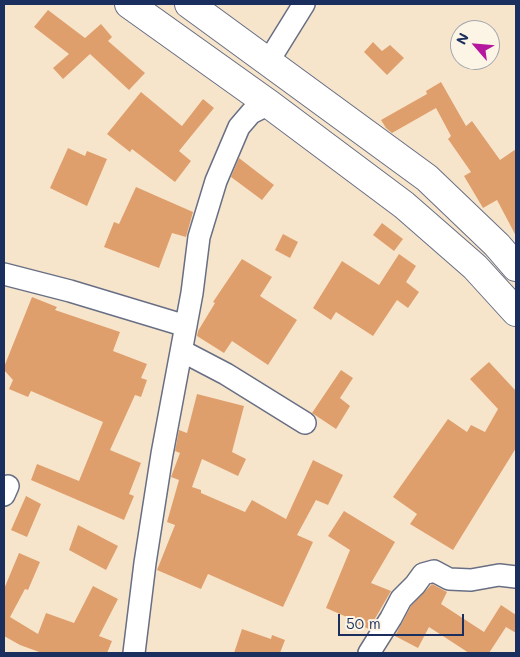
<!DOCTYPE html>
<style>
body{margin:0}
#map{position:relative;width:520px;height:657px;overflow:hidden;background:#f7e5cb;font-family:Mali,sans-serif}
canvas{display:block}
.frame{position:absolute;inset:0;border:5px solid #1b2f5e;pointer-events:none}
.north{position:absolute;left:450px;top:20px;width:50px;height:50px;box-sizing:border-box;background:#fcf5e5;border:1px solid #a2a6af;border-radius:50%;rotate:297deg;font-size:14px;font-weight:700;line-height:20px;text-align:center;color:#1b2f5e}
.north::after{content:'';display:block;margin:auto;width:18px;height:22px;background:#b5179e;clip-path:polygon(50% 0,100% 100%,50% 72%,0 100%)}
.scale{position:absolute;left:338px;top:614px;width:126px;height:22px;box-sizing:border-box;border:2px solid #1b2f5e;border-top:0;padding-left:6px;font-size:15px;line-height:18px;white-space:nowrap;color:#1b2f5e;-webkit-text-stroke:4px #fcf5e5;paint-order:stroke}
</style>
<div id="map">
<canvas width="520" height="657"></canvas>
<div class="frame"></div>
<div class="north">N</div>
<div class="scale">50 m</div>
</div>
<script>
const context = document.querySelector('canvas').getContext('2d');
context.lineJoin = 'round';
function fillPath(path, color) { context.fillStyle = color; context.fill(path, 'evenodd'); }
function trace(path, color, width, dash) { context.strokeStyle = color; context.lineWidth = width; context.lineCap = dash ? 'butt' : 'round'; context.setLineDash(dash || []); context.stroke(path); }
fillPath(new Path2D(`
 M48,10L85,38L101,24L112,37L108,41L145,73L129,90L90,54L63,79L53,68L69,54L34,27Z
 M373,42L382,51L390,45L404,58L387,75L364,52Z
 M441,82L466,126L472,121L500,160L516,149V236L497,200L483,208L464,176L471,172L448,139L451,136L436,108L392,133L386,128L381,120L427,94L426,91Z
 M141,92L182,126L203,99L214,108L179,151L191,161L175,182L132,149L130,152L107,134Z
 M68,148L85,156L87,151L107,159L87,206L50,188Z
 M239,158L274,185L262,200L231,177Z
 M136,187L193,212L186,237L172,233L159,268L104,247L114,222L119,224Z
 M382,223L403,239L394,251L373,235Z
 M283,234L298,242L290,258L275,250Z
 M399,254L416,266L406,282L419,292L408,308L397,300L373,336L336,312L331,320L313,308L342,261L379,285Z
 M242,259L272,277L260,296L297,320L268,365L232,341L224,353L197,336L198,331L215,303L213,302Z
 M32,297L57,307L55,310L120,332L113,351L147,364L141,378L147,380L141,397L135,395L110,450L141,463L129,494L134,496L124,520L31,480L37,464L79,481L103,422L31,391L28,397L9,389L13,380L4,370V367Z
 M489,362L516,391V448L453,550L410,524L417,514L393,497L448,419L467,432L471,425L485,432L498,409L470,379Z
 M341,370L353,378L340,398L350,406L336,429L312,413Z
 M197,394L244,406L232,452L246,459L238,476L202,459L192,487L201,490V493L245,512L252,500L286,519L313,460L343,475L328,505L316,500L297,535L313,542L283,607L208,574L201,589L157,570L175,525L167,522L179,480L171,477L180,453L175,451L179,430L187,433Z
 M26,496L41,504L27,537L11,530Z
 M344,511L395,542L371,583L391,591L369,629L355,623L356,621L326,608L350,550L328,536Z
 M78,525L118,546L106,570L69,550Z
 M19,553L40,562L28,590L25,589L10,617L38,634L46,613L74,623L93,586L118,599L99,636L112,641L107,653H42L20,645L4,636V589Z
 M432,584L447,592L441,604L484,632L501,605L516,615V633L506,627L489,653H469L429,627L418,648L395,636L411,606Z
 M242,629L271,639L272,635L285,640L280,653H234Z`), '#df9f6d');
const minor = new Path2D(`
 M268,62L304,4
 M4,274L70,291L186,326
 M182,351L226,374L305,423
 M4,495L8,486
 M134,653L145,563L162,454L192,293L199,237L216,181L239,127L251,113L269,104
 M369,653L391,618L401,599L415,585L423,574L434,571L449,579L471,580L499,575L516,577`);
const highway = new Path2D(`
 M129,4L269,104L404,205L475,267L516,312
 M189,4L427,178L497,245L516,267`);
trace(minor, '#686f84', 24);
trace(highway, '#686f84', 30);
trace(minor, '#fff', 21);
trace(highway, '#fff', 28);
</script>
